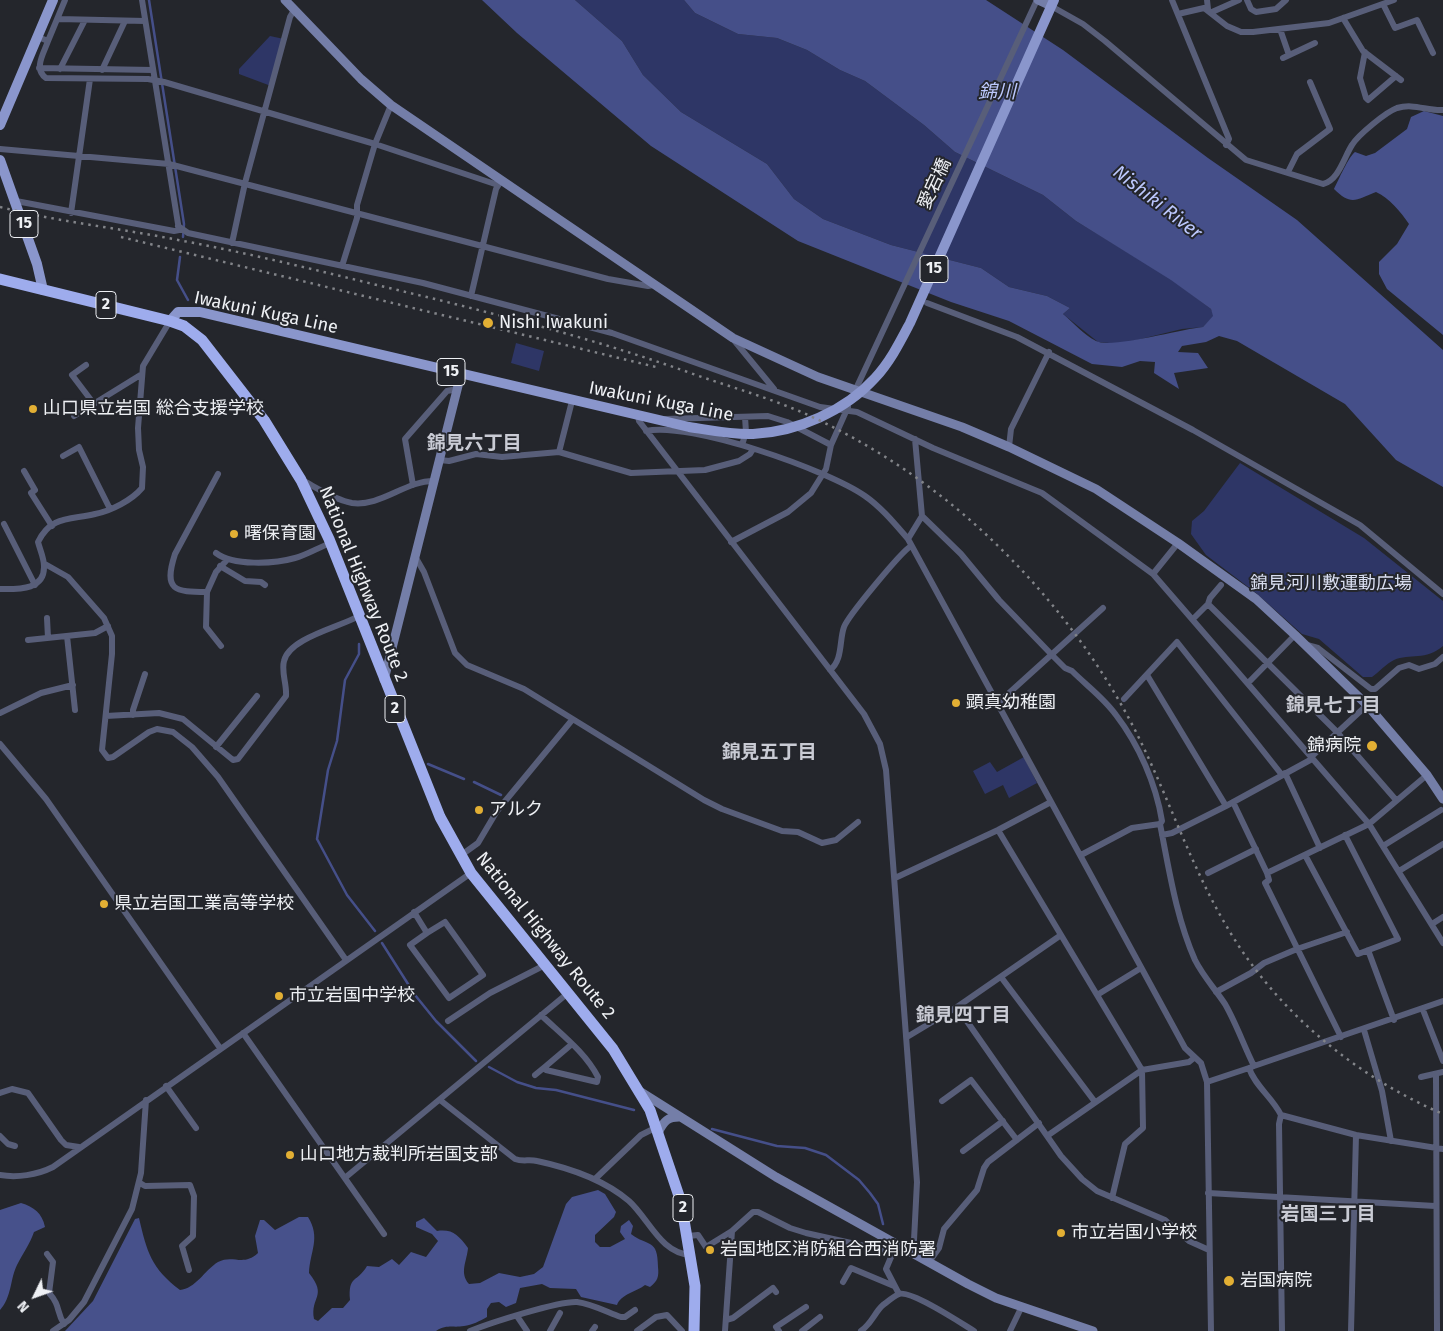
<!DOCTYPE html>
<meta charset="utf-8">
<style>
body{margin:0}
#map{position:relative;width:1443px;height:1331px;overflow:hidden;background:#24262c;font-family:"Fira Sans",sans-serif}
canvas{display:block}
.north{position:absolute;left:10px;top:1271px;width:50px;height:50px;-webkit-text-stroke:4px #24262c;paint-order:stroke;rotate:228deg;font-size:14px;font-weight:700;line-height:20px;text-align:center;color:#eef0f4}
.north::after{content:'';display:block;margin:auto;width:18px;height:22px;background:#eef0f4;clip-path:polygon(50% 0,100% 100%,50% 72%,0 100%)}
</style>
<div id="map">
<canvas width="1443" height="1331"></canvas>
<div class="north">N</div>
</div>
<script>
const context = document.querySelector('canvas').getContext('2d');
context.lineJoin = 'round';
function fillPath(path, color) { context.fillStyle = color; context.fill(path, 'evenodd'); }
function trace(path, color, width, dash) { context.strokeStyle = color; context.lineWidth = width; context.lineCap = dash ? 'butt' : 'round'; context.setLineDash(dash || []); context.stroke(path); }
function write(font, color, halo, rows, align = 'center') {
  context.font = font + ' "Fira Sans","Noto Sans JP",sans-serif'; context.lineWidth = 4; context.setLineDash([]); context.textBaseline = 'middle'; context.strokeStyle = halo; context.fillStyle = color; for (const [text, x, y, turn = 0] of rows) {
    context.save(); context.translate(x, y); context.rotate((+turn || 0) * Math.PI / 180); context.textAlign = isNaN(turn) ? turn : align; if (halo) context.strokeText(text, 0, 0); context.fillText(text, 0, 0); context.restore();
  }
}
fillPath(new Path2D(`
 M575,0H684L695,13L738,34L777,38L807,50L840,70L865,81L924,125L955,152L1043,195L1076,221L1171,279L1211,309L1214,316L1203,327L1182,329L1120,344L1098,342L1063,314L1070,308L1047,296L1009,287L981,268L891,245L823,219L794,199L767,164L681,112L643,75L622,41Z
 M270,36L284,39L271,86L239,74V69Z
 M516,343L544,351L539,371L511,363Z
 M1240,463L1364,538L1443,601V646C1426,661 1410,653 1394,660C1387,663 1379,672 1372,677H1363L1319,639L1302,634L1256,593L1206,555L1191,534L1192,521L1204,511Z
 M1024,757L1037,783L1009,798L1003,785L985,794L973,771L990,762L997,772Z`), '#2e3666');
fillPath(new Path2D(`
 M1424,111L1443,116V335L1387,289L1379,274V262L1397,244L1409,224C1401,212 1389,198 1376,192C1356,200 1351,206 1334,189C1338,181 1349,156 1355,152L1366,156L1375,153L1407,129L1411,117Z
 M598,1190L605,1194L616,1212L614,1217L595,1235V1242L600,1247H610L625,1239L620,1232L621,1226L629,1220L633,1226L631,1234C648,1247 658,1238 658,1267C659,1276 658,1281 650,1287L645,1285C636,1292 621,1294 617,1305L581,1297L576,1289L550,1288L542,1284L520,1288L516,1303L506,1307L499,1302L491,1303L487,1309V1317C480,1321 472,1325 464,1326C453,1328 447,1324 436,1331H65L93,1301L135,1219L139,1218C147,1252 151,1268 180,1290C195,1289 205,1270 218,1262C233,1254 243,1267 258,1253L255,1236L260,1220H264L275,1230L299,1217H308C321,1238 310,1251 309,1273C328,1297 310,1296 314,1319L318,1321L332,1308H343L350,1300C348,1275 357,1283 367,1266L379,1267L392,1259L399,1265L411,1252L426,1257L438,1241L432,1234L416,1227V1222L424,1218L437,1231C453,1229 458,1235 468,1248C467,1261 459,1273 469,1284L480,1283L499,1273L520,1277L534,1274L543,1267L566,1204L572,1197Z
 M21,1203C34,1207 42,1213 45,1227L34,1232C30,1244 23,1253 17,1265C10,1279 12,1297 0,1310V1210Z`), '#47518b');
fillPath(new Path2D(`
 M482,0H575L622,41L643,75L681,112L767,164L794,199L823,219L891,245L981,268L1009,287L1047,296L1070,308L1063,314C1074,323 1084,335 1096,341C1111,349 1181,329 1203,327L1213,316L1211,309L1171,280L1076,221L1043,195L955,152L924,125L865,81L840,70L807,50L777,38L738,34L695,13L684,0H986L1063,50L1208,158L1297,220L1443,350V487L1396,460L1345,404L1237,341L1219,336L1206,342L1182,346L1178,352L1198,353L1208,368L1174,373L1179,389L1154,373L1155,362L1140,361L1122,367L1092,364L1009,321L951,302L798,241L651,146L517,33Z`), '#454f89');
trace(new Path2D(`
 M149,0L184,224L183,237
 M180,257L177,280L188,300
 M359,644V654L345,680L337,741L328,770L317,839L347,895L375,931
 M428,764L464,779
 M474,782L501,795
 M382,943L415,995L436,1021L476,1061
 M489,1067L517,1082L536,1088L556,1090L634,1110
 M712,1129L777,1146L805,1148L826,1155L859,1180L870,1193L878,1204L883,1224`), '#454f89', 2.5);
trace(new Path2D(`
 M1172,0L1229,139L1226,145
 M1207,0L1208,9
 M1247,0L1251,9L1256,12L1276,9L1286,0
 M1383,4L1395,28L1417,20L1433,53
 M1051,6L1083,24L1105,41L1246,160L1323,184C1339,180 1344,157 1352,145C1358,135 1386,112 1397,108C1414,103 1427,111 1443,110
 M1212,12L1239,0
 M1178,14L1204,8L1227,26L1241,32H1253L1329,23L1394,0
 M1343,18L1363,51L1401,80
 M59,19L145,21
 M1280,29L1289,55
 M38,37L48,41C44,53 33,69 46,78L148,79L164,82L375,144L498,185
 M48,41L65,0
 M1365,52L1360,78L1366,98L1368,100L1396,76
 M1283,58L1315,43
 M39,68L153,70
 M60,69L85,20
 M102,70L125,21
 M0,149L169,164L608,279L648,286L653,285
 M1288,172L1297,154L1330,129L1310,82
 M16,201L174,231L179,230L142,0
 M71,213L90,79
 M178,226L188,233L423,283L612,333L820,407L857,412L933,448L1042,493L1153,574L1369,824L1443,943
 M232,243L245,183L290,17L294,10
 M342,266L357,218V205L375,144L391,105
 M471,296L496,189L501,181
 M927,303L1017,337L1193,430L1360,525L1443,594
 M733,339L774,389
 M86,365L72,375L94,404
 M854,393L1037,0
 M74,416L142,374
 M638,416L639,421L864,714L880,744L886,770L917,1182L914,1240L910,1251
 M665,419L768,416L787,422L831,445
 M646,431C689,421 828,470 865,496C881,507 895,524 908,539L1185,1048L1201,1063L1207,1082L1211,1331
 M742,445L746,432L745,417
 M1009,447L1011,429L1049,352
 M559,452L572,401
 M63,456L79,447L110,509
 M440,460L449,461L476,454L502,457L559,452L631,473L705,470L739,461L750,454L753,449
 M24,471L35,490L31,493L52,526
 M302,480C317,488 335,500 352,503C381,507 406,480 435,481
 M413,485L405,439L447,391L457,389
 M922,516L961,554L999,600L1052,655L1065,668L1072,671C1086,685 1104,698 1116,715C1139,745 1156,784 1162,821L1160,824C1169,869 1176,917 1195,960C1203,976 1215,989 1225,1004C1236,1023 1244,1046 1254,1066L1249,1068C1255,1086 1272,1097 1281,1115L1356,1135L1443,1149
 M4,524L35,585
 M908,539L922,516L915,439
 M731,542L788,512L811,493L826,469L831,445L848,407
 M216,553C233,566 274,564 295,558C307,555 319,547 331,543
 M416,558L424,572L455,653L467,665L524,689L704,800L722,809L782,831L798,832L822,843L836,840L858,822
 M45,564L68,577L104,618L112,636V654L102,750L108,758L113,757L149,732L157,729L173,732L192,747L218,777L346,960
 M220,566L245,581L261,582L265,585
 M1153,574L1178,543
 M0,589C17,589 45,591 44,566C44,558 40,550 38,542C51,515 71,520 95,514C111,511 132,500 142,488L143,467L139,450L138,428L143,366L170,321
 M207,592C175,592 163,591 175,554L218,474
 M1208,604L1210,598L1221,585
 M47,618L48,638
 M1193,619L1208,604L1336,731L1396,800
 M67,636L75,710
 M28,640L95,633L108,626
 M1307,645L1318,648L1371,689H1375L1399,668L1409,665L1419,669L1435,664L1443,657
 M221,646L206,627L207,592L216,572L226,561
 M830,670C843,660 839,641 844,627C848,616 901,552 911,546
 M1147,675L1226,806
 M1249,682L1295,635
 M1124,699L1177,642L1282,775
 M998,703L1103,608
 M0,713L41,693L73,685
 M133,715V710L145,674
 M106,716L159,713L183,719L233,760L238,759L286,696C287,684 281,672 284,661C289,638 340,627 359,616
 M0,744L46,799L220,1048
 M216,747L257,696
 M1311,757L1367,705
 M1285,773L1320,848
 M1233,802L1267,873L1269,880L1265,883L1341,1037
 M998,830L1142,1070L1143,1128L1125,1144L1112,1198
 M1162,835L1172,833L1226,806L1312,759
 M1383,846L1441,810
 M1081,855L1132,828L1160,824
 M1305,855L1358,954L1398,939L1345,835
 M460,856L478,843L497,811L572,720
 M1399,871L1443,844
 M1208,873L1256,849
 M1267,873L1369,824L1427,775
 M895,878L998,830L1051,802
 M414,912L427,933L445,922L483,975L449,998L410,945L427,933
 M1432,924L1443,917
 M1368,950L1394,1020
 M1001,977L1095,1102
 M1216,992L1251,973L1264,963L1297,949L1347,932
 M1097,995L1141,968
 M957,1007L1061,1156L1082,1179L1097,1191L1165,1220L1189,1241L1209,1250
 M1423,1010L1443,1061
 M541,1015C562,1035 585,1052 598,1077L597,1082L546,1070V1066L572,1044
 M448,1021L490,993L545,965
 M1364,1030L1382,1091L1391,1141
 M243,1033L384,1234
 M907,1037L957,1007L1061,935
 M1254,1066L1443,1001
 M535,1075L546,1066
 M1436,1075L1437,1331
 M1421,1077L1443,1072
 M1207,1082L1249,1068
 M166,1086L196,1128
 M0,1093L12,1089L28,1093L61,1140L66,1145L79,1147
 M440,1100L515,1159C523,1162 529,1159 537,1161C570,1168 603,1179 629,1201C649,1219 661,1254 691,1255
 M942,1101L971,1080L1017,1140
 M1281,1115L1279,1124L1282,1331
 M0,1136L8,1144L15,1146
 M1047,1136L1142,1070L1189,1062L1194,1058
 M963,1151L1003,1121
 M0,1175C17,1178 37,1175 53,1167L471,873
 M346,1177L568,993
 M595,1179L641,1135L657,1127
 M140,1183L145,1186L190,1185L194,1196L193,1236L182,1246L189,1270
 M1208,1193L1435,1206
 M688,1236L698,1235L706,1247L732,1231L753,1212H758L790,1228L806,1233L887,1251L894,1250L898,1244
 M894,1250L886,1269L899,1294
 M47,1254L53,1262L49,1293C61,1306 56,1312 64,1324
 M929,1262L939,1248L944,1229L977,1190L984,1168L988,1162L1039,1123
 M843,1282L851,1268L894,1286
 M517,1316L527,1331
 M726,1320L733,1318L773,1288L776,1292
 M53,1331L69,1320L84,1302L132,1209L141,1173L146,1100
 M470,1331C490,1323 558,1301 577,1302C592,1304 607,1312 621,1317H625L635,1310
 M550,1331L560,1313
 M592,1331L595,1327
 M637,1331L656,1317L667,1315L682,1331
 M725,1331L732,1231
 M779,1331L776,1327L806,1307
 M802,1331L820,1317
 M861,1331C873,1322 874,1313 883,1305C887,1302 894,1296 899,1294C911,1290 961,1323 974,1331
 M1010,1331L1022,1306
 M1351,1331L1356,1135`), '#585e79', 6);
trace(new Path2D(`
 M285,0L361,79L391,105L733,338L818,377L962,427L1009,447L1096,489L1178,543L1256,599L1295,635L1367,705L1427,775L1443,799
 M1038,0L1051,6
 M384,680L461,374
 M641,1092L776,1177L968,1284L996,1298L1093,1331
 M659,1131C664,1121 668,1117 679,1117`), '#747ea8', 9);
trace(new Path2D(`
 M0,125L53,0
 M0,160L37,264L43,290
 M170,321L178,312H200L689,427C710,430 732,435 753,434C797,432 845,411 875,378C890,362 900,342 910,323L1054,0`), '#8a96cc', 10);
trace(new Path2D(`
 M0,279L170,321L184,326L202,340L264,420L301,480L329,539L440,817L471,873L613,1049L650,1110L681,1202L695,1286L694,1331`), '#9eaced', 11);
trace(new Path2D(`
 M0,207C59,222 119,228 178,240C265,256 350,279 435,299C523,321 610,344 696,375C731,387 766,397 799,411C870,442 938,488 994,542C1051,597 1099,660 1135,730C1168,795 1190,865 1227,927C1276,1011 1355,1076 1443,1114
 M121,237L660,368`), '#828489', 2.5, [2.5, 5]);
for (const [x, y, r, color] of [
 [488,323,6,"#e2af34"],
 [33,409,5,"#e2af34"],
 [234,534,5,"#e2af34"],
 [956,703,5,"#e2af34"],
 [1372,746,6,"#e2af34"],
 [479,810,5,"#e2af34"],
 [104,904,5,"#e2af34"],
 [279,996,5,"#e2af34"],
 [290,1155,5,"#e2af34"],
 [1061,1233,5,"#e2af34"],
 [710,1250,5,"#e2af34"],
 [1229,1281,6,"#e2af34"]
]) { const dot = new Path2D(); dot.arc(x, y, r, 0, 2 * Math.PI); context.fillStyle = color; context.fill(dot); trace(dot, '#24262c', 2); }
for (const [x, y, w] of [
 [24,224,28],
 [934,269,28],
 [106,305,20],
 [451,372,28],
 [395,709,20],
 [683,1208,20]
]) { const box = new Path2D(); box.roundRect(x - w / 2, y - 13.5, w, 27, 4); context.fillStyle = '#24262c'; context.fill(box); trace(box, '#eef0f4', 1); }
write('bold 16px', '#eef0f4', null, [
 ["15",24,224],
 ["15",934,269],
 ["2",106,305],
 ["15",451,372],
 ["2",395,709],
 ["2",683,1208]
]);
write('18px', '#eef0f4', '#24262c', [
 ["愛宕橋",935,184,-65],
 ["Iwakuni Kuga Line",266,313,12],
 ["Iwakuni Kuga Line",661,402,11],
 ["National Highway Route 2",363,584,68],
 ["National Highway Route 2",545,936,51]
]);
write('18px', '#eef0f4', '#24262c', [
 ["Nishi Iwakuni",499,323],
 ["山口県立岩国 総合支援学校",43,409],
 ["曙保育園",244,534],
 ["顕真幼稚園",966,703],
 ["錦病院",1361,746,"right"],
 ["アルク",489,810],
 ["県立岩国工業高等学校",114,904],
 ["市立岩国中学校",289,996],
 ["山口地方裁判所岩国支部",300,1155],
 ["市立岩国小学校",1071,1233],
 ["岩国地区消防組合西消防署",720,1250],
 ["岩国病院",1240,1281]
], 'left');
write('18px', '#d9def0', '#24262c', [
 ["錦見河川敷運動広場",1331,584]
]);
write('italic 19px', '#bcc8fd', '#24262c', [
 ["錦川",997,93],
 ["Nishiki River",1157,203,38]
]);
write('bold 19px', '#c9cbd4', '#24262c', [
 ["錦見六丁目",474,444],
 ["錦見七丁目",1333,706],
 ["錦見五丁目",769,753],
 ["錦見四丁目",963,1016],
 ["岩国三丁目",1328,1215]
]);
</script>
